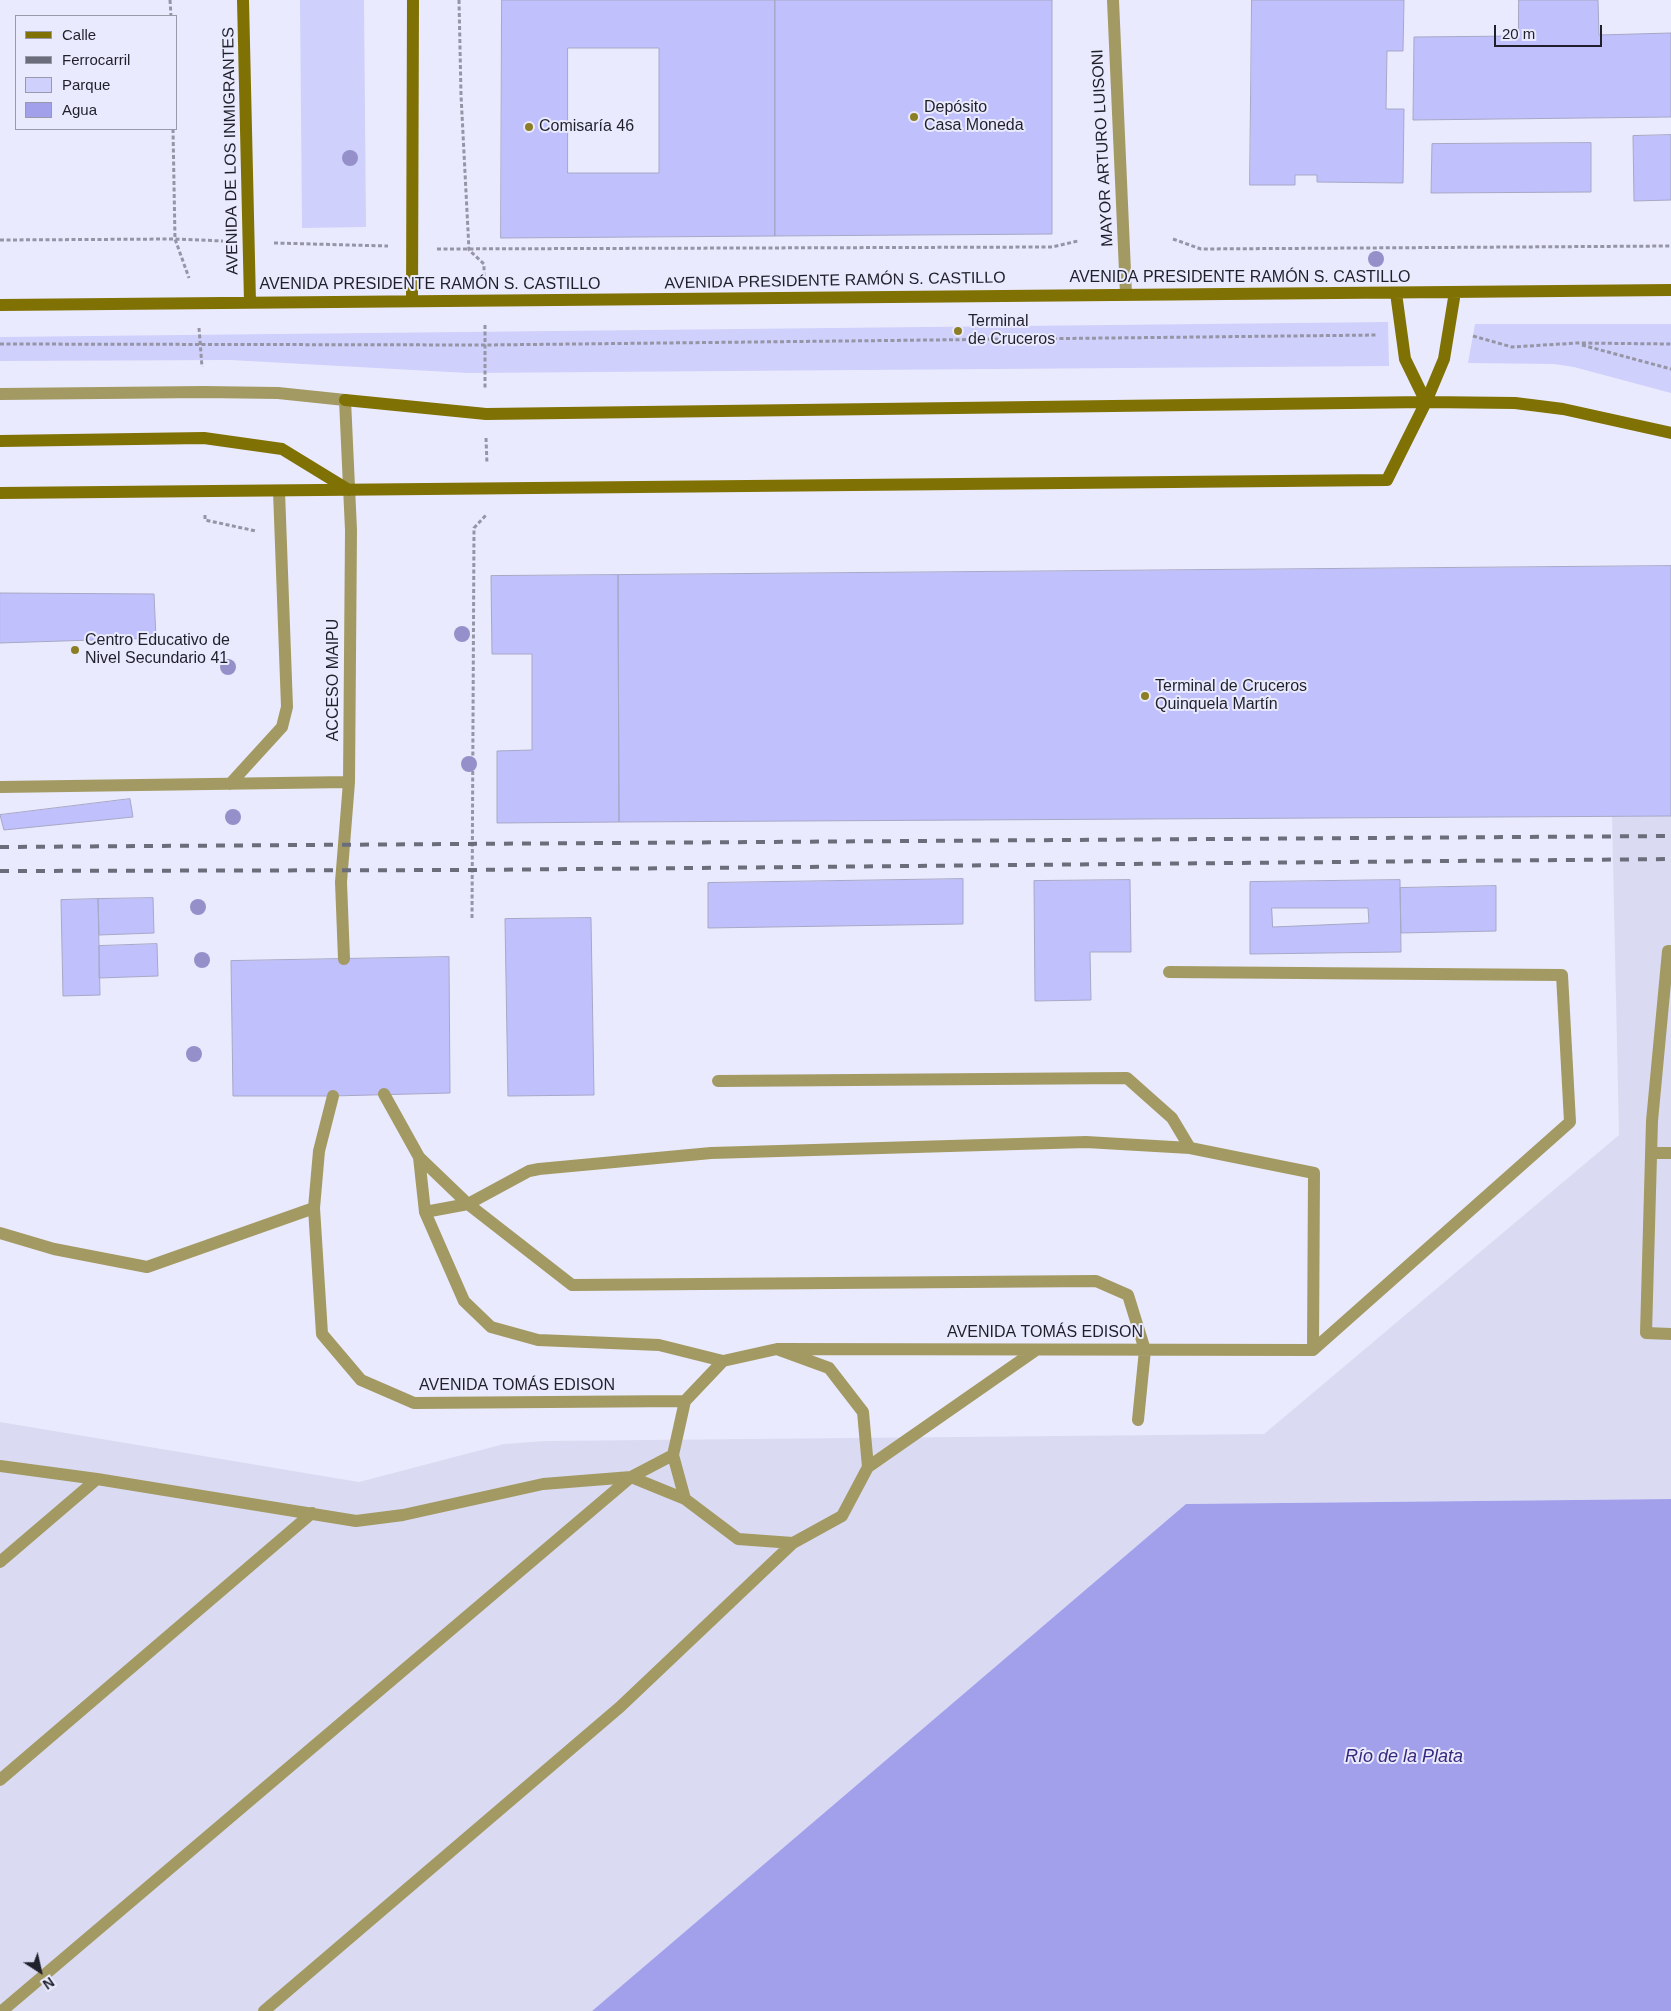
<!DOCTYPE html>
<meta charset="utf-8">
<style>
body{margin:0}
#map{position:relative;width:1671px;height:2011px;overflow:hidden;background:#eaeafe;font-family:Arial,sans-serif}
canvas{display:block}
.legend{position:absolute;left:15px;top:15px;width:162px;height:115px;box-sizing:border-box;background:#eaeafe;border:1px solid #99a;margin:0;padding:6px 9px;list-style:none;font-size:15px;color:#1f202b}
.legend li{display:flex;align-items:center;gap:10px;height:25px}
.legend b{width:25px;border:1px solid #99a}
.north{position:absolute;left:15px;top:1946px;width:50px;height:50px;-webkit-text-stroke:4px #eaeafe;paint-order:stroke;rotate:145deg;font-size:14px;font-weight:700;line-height:20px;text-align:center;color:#1f202b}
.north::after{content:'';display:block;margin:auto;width:18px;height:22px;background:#1f202b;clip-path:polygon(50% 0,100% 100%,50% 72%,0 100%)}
.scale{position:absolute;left:1494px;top:25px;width:108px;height:22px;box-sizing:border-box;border:2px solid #1f202b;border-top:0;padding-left:6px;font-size:15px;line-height:18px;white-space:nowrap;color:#1f202b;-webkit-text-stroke:4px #eaeafe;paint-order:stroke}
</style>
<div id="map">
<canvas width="1671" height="2011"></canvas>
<ul class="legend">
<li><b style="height:6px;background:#807104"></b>Calle</li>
<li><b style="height:6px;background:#6c6d7b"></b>Ferrocarril</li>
<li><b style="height:14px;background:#cfd0fb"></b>Parque</li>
<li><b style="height:14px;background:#a2a0ea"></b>Agua</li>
</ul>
<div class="north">N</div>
<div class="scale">20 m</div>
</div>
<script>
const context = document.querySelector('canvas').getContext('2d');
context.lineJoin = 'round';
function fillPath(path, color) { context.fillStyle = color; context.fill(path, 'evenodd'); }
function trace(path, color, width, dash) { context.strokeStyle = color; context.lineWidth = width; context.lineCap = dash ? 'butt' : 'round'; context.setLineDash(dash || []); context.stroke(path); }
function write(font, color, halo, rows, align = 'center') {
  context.font = font + ' Arial,sans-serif'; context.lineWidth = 4; context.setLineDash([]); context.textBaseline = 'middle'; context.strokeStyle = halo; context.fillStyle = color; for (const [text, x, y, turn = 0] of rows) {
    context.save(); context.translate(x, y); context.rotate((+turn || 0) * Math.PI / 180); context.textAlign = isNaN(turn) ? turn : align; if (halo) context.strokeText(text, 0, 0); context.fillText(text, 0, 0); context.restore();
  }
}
fillPath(new Path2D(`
 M1671,816V1499L1186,1504L592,2011H0V1422L359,1482L504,1444L544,1441L1264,1434L1619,1135L1612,817Z`), '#dadbf2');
fillPath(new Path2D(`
 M300,0H364L366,227L302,228Z
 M1388,322L1389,366L468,373L230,360L0,361V337Z
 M1475,324H1671V393L1574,367L1554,364L1468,363Z`), '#cfd0fb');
fillPath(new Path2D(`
 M1671,1499V2011H592L1186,1504Z`), '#a2a0ea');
const building = new Path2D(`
 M502,0H775V236L501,238ZM568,48H659V173H568Z
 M775,0H1052V234L775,236Z
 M1252,0H1404L1403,51H1387L1386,109H1404L1403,183L1317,182V175H1295V185H1250Z
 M1519,0H1598L1599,35L1671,33V117L1413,120L1414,37L1518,36Z
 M1671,135V200L1634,201L1633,136Z
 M1591,143V192L1431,193L1432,144Z
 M1671,566V816L619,822L618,575Z
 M618,575L619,822L497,823V751L532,750V654H492L491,576Z
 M0,593L154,594L156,638L0,643Z
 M130,799L133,817L4,830L0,815Z
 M963,879V924L708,928V883Z
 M1130,880L1131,952H1090L1091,1000L1035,1001L1034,881Z
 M1400,880L1401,952L1250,954V882ZM1272,908H1368L1369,923L1273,927Z
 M1496,886V931L1401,933L1400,888Z
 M153,898L154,933L99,935L98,899Z
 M98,899L100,995L63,996L61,900Z
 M591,918L594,1095L508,1096L505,919Z
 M157,944L158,976L99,978V946Z
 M449,957L450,1093L333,1096H233L231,961Z`);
fillPath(building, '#c0c0fd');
trace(building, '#a7a8c6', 1);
trace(new Path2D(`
 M170,0L171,16
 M459,0L461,95L469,250L484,264V277
 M173,129L175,239L189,278
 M1173,239L1201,249L1671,246
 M0,240L175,239L223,241
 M274,243L388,246
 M437,249L1052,247L1078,241
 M485,325V389
 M199,328L202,367
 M1473,336L1512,347L1577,343L1671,344
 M0,344L485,345L1377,335
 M1582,345L1671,369
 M486,438L487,464
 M205,515V520L256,531
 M472,918L474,528L487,514`), '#9595a6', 3, [4, 2.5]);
trace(new Path2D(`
 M0,394L204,392L278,393L345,400L351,530L349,782L341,882L344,959
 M230,784L282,727L287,707L279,491
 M0,787L349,782
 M1671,951H1668L1652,1121L1646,1333L1671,1334
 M1169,972L1562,975L1570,1122L1313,1350
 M718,1081L1127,1078L1172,1118L1190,1148L1314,1173L1313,1350
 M384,1094L419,1157L425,1212L464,1301L491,1327L538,1340L659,1345L723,1361
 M333,1096L319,1151L314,1208L322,1334L361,1380L414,1403L685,1401
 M1651,1153H1671
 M419,1157L468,1204L572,1285L1096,1281L1128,1295L1145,1350L1138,1420
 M425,1212L468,1204L529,1171L539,1169L711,1153L1086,1142L1190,1148
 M0,1233L54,1249L147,1267L314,1208
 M777,1349L829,1368L863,1412L868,1467L842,1516L793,1543L738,1539L685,1499L673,1455L685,1401L723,1361L777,1349L1313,1350
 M0,1466L97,1479L356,1521L403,1515L543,1484L631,1477L685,1499
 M868,1467L1036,1350
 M0,1562L97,1479
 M0,1780L312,1513
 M2,2011L631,1477L673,1455
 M264,2011L620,1707L793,1543`), '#a39a63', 12);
trace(new Path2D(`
 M1113,0L1126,294`), '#a39a63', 12);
trace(new Path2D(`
 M243,0L250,302
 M1396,293L1405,359L1426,402
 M412,301L413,0
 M0,305L1671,290
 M345,400L486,414L1426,402L1515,403L1563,409L1671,433
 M0,441L204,438L282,449L349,490
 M0,493L1387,480L1426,402L1444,359L1455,292`), '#807104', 12);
trace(new Path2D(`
 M0,847L1671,836
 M0,871L471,870L1671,859`), '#6c6d7b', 4, [9, 9]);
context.fillStyle = '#9590c9';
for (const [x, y] of [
 [350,158],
 [1376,259],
 [462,634],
 [228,667],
 [469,764],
 [233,817],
 [198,907],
 [202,960],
 [194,1054]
]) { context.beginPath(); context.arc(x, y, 8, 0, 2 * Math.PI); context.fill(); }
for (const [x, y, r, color] of [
 [914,117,5,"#8c7e24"],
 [529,127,5,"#8c7e24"],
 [958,331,5,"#8c7e24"],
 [75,650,5,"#8c7e24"],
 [1145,696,5,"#8c7e24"]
]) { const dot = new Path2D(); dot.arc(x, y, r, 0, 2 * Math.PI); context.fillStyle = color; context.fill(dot); trace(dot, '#eaeafe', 2); }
write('16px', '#1f202b', '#eaeafe', [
 ["Depósito",924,108],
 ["Casa Moneda",924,126],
 ["Comisaría 46",539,127],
 ["Terminal",968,322],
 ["de Cruceros",968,340],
 ["Centro Educativo de",85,641],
 ["Nivel Secundario 41",85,659],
 ["Terminal de Cruceros",1155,687],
 ["Quinquela Martín",1155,705]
], 'left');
write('16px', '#1f202b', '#eaeafe', [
 ["MAYOR ARTURO LUISONI",1103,148,-93],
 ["AVENIDA DE LOS INMIGRANTES",231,151,-91],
 ["AVENIDA PRESIDENTE RAMÓN S. CASTILLO",1240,278],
 ["AVENIDA PRESIDENTE RAMÓN S. CASTILLO",835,281,-1],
 ["AVENIDA PRESIDENTE RAMÓN S. CASTILLO",430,285],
 ["ACCESO MAIPU",334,680,-90],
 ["AVENIDA TOMÁS EDISON",1045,1333],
 ["AVENIDA TOMÁS EDISON",517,1386]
]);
write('italic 18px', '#36287c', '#eaeafe', [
 ["Río de la Plata",1404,1757]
]);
</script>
